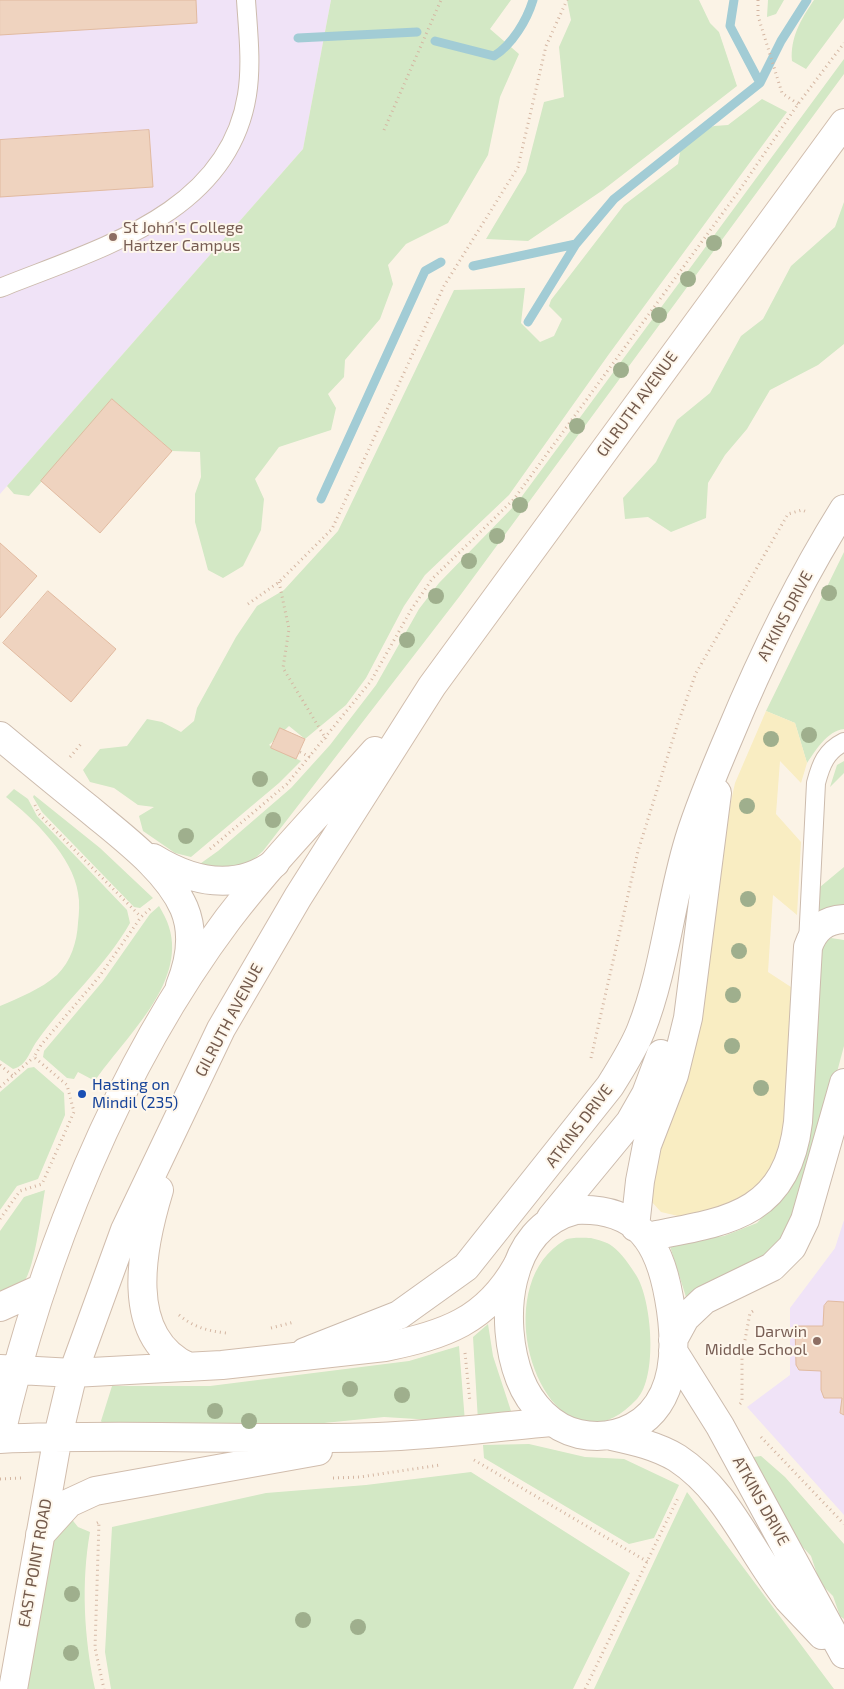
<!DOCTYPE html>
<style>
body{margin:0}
canvas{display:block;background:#fbf3e6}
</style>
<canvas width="844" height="1689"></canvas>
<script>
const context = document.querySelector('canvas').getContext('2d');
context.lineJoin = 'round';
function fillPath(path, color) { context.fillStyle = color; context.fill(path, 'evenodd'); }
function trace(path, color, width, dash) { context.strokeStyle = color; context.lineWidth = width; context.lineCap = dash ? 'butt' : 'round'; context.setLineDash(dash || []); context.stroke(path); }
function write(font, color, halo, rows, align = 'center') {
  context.font = font + ' "Exo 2",sans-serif'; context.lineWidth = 4; context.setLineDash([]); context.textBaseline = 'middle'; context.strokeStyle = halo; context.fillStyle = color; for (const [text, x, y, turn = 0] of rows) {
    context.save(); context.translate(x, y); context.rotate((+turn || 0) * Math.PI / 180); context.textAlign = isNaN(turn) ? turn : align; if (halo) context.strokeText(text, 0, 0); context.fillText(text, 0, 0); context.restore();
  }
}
fillPath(new Path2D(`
 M0,0H331L303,149L0,494Z
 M844,1220V1515L747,1407L790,1375V1308L835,1248Z`), '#f0e3f7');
fillPath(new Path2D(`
 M331,0H511L490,29L519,54L500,97L488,155L448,223L406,244L388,265L393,284L380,319L345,360L344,377L328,394L336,408L331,430L279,447L255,479L264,499L261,530L243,566L223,578L208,570L195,522V494L201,477L200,452L172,451L113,400L29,496L14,494L7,486L303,149Z
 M567,0H699L710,23L719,32L737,86L603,190L528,241L486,239L526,172L544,102L564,97L559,47L571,20Z
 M768,0H784L776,14L767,17Z
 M814,0H844V18L806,69L792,61C790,38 801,19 814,0Z
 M844,59V74L816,112L459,597L263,851C235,877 232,873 197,866L218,851L291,788L330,745L376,685L419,609L439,583L517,503Z
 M762,99L787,112L609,354L509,495L425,575L404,606L366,678L346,705L305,739L289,726L269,745L301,761L279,783L191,857L175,853L143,831L139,816L154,807L138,805L114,788L90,782L83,770L100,749L127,746L147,719L162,722L181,732L194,721L197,708L236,637L257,606L284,590L338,531L454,290L525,288L521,323L540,342L554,336L562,319L549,306L551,300L624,205L678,164L681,147L696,133L714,126L728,125Z
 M844,202V344L818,365L770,390L747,429L725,455L708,483L706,518L671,532L648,517L625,519L623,498L656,462L677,420L710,393L741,336L763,319L791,266L835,227Z
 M844,552V729C827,731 816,750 807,763L795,723L766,711Z
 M844,761V773L830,787L837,765Z
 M14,789L28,799L37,816L127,910L130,923C105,967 66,1000 37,1041C30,1050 27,1066 13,1069L0,1060V1006C19,998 41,989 57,975C71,961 77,942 78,923C79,913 80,903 78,893C73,857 33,818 6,797Z
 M34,795L100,848L153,898L140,908L134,907L42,812L33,797Z
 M844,867V912L817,915L820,887Z
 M159,906C163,913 167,920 169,927C187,984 123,1039 95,1081L78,1072L74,1079L67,1078L43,1057L44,1051L103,981L150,914Z
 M831,938L844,940V1046L819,1139L785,1242L764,1264L701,1288L686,1297L669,1243L724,1236L757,1223L785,1193L819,947Z
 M34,1067L64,1093L65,1115L38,1179L17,1186L0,1210V1092L28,1068Z
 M45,1190C41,1211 35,1275 20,1287C15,1292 6,1295 0,1299V1231L24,1197Z
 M591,1238C598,1240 607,1242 612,1246C621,1252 631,1267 636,1275C652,1300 658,1377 637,1399C552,1491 477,1291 565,1240C571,1237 584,1238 591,1238Z
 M488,1324L493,1356L512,1414L478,1421L473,1337Z
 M459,1346L465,1422L384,1417L264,1429L104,1425L101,1421L112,1386H210L409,1361Z
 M529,1444L585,1457L624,1459L679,1485L654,1538L629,1544L484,1458L483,1445Z
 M761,1456L785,1477L844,1544V1619L840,1616L833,1596L820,1583L811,1556L799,1543L746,1458Z
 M471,1472L630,1573L573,1689H111L105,1652L112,1527L266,1493L366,1485Z
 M687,1492L834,1689H594Z
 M66,1512L78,1527L90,1532C81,1583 84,1638 95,1689H24L48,1540Z`), '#d3e8c5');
fillPath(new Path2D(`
 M766,711L795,723L807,763L801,783L780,761L776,814L801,842L797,915L773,895L768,972L794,989L784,1145L759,1189L711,1215L678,1216L661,1212L650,1200L660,1150L675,1112L687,1073L723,838L735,783Z`), '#f9edc2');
trace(new Path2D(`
 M734,0L730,26L760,83
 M298,38L417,32
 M435,41L494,56C512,45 527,20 533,0
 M473,266L576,244
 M528,322L576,244L614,199L760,83L781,41L807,0
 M321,499L425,271L441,262`), '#a2ccd5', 9);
const building = new Path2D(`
 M0,0H196L197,23L0,35Z
 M149,130L153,187L0,197V140Z
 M112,399L172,451L100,533L41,481Z
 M0,543L37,576L0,618Z
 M48,591L116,649L71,702L3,643Z
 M280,728L305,739L296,759L271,748Z
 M828,1301L844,1302V1415L840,1413L842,1398H824L821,1390V1371L799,1370L796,1365L795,1326H823L824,1306Z`);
fillPath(building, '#efd3bf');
trace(building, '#e1baa0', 1);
const lane = new Path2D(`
 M0,288C96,249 228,215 247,95C252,64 248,31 246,0
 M808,943L816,783C821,764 826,751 844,742`);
const street = new Path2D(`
 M0,736C30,761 59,785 89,809C121,836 167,869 184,908C195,934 190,961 180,986
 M153,858C192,882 236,892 275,863
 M576,1210C600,1209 624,1213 642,1232C658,1249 665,1275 669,1298C677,1342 679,1402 633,1427C616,1436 598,1438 579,1434C552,1428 530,1405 520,1379C498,1322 505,1228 576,1210Z
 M551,1218L630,1122L646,1094L661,1054
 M635,1227L640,1181L647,1145L674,1075L688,1018L717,793
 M646,1237C725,1222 787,1217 798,1122L808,947C814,929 825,920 844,919
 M673,1340L685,1318L704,1300L772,1267L792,1247L805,1220L844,1083
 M673,1351L720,1426L844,1654
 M305,1352L399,1315L466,1267L610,1086C621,1068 633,1050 641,1030C665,969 670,902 689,840C700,804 715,769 730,734C762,657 799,581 844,509
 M612,1436C635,1441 657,1446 677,1458C729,1492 750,1553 788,1599C799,1611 811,1623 822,1635`);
const secondary = new Path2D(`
 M159,1190C142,1246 122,1337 189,1367
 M0,1307L42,1288
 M0,1369L73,1373L222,1365L385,1347C444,1335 486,1321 517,1266
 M0,1438C40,1260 118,1066 228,919C273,860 326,806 375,751
 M0,1439C126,1433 252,1441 378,1437C436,1435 494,1427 551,1422
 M40,1535L69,1503L95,1491L318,1451
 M13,1689L58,1436L73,1373L125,1230L221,1029L298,897L432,686L844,123`);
trace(lane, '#ccbbad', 20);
trace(street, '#ccbbad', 30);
trace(secondary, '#d1bdad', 30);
trace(new Path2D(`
 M758,0V16L782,93L798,104
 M384,130L441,0
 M279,582L289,629L283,668L326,739
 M248,604L279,582L332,529L444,286L518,167L546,46L567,0
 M300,752L310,757
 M70,757L81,744
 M35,805L39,814L141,917
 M210,849L287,784L371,681L411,610L432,579L514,499L741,188L798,104L844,43
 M591,1058L638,851L678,723L696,673L788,514L802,510L807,512
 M0,1065L13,1076
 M0,1087L34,1057
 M0,1219L20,1191L42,1184L74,1112L67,1085L34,1057L41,1045L99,977L141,917L151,908
 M179,1315C193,1327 208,1331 226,1333
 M271,1328L294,1322
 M465,1353L470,1402
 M740,1404L742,1402V1356L750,1313L753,1311
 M761,1437L844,1524
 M474,1460L648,1562
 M333,1478L360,1477L440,1465
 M0,1479L22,1478
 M97,1523L99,1522L95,1648L104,1689
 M585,1689L679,1496`), '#d4b6a2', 3, [1, 4]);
trace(lane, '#fff', 18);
trace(street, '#fff', 28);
trace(secondary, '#fff', 28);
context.fillStyle = '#9faf8d';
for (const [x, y] of [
 [714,243],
 [688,279],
 [659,315],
 [621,370],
 [577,426],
 [520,505],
 [497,536],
 [469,561],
 [829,593],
 [436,596],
 [407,640],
 [809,735],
 [771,739],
 [260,779],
 [747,806],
 [273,820],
 [186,836],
 [748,899],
 [739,951],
 [733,995],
 [732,1046],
 [761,1088],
 [350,1389],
 [402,1395],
 [215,1411],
 [249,1421],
 [72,1594],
 [303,1620],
 [358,1627],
 [71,1653]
]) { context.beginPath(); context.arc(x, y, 8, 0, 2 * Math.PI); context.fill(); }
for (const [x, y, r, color] of [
 [113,237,5,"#8d6e63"],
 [82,1094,5,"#1a4fb4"],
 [817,1341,5,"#8d6e63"]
]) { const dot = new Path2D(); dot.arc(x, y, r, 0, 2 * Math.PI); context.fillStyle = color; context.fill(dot); trace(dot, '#fef7ec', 2); }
write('16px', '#785e54', '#fef7ec', [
 ["St John's College",123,228],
 ["Hartzer Campus",123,246],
 ["Darwin",807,1332,"right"],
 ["Middle School",807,1350,"right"]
], 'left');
write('16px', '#735a4c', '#fef7ec', [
 ["GILRUTH AVENUE",637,404,-54],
 ["ATKINS DRIVE",785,616,-62],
 ["GILRUTH AVENUE",229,1020,-62],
 ["ATKINS DRIVE",579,1126,-53],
 ["ATKINS DRIVE",761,1501,61],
 ["EAST POINT ROAD",35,1563,-80]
]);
write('16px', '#164399', '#fef7ec', [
 ["Hasting on",92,1085],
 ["Mindil (235)",92,1103]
], 'left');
</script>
